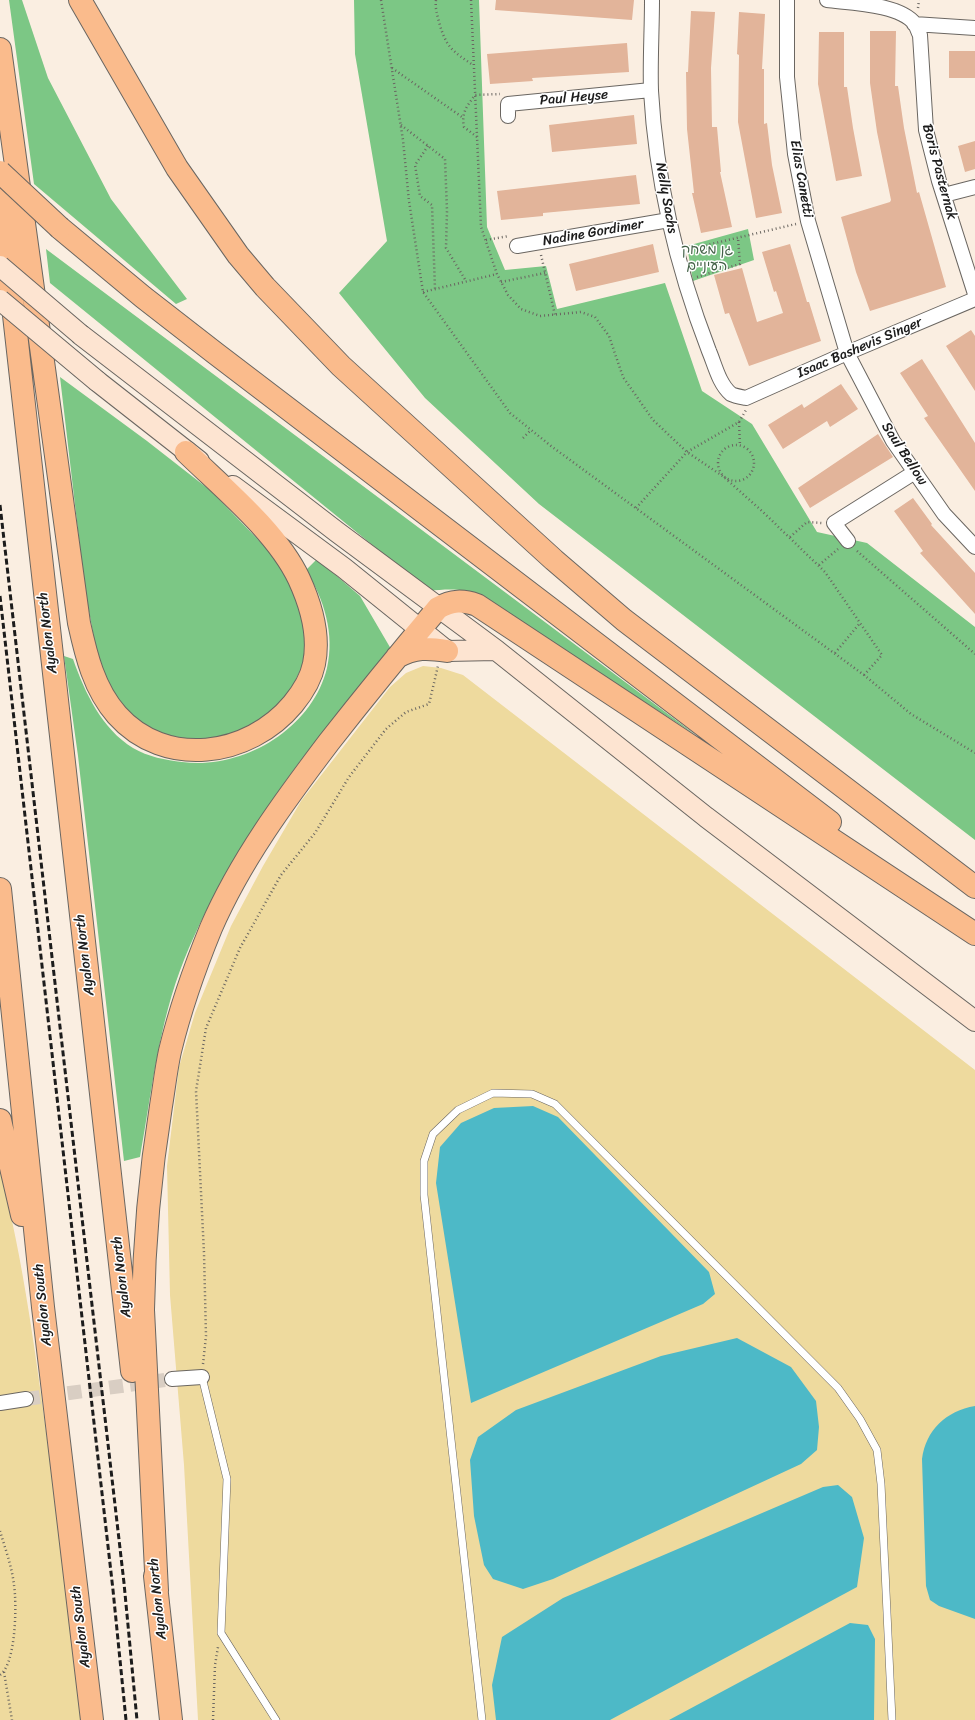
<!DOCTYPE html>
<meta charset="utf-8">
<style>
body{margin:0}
canvas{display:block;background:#faeee1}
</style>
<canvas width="975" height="1720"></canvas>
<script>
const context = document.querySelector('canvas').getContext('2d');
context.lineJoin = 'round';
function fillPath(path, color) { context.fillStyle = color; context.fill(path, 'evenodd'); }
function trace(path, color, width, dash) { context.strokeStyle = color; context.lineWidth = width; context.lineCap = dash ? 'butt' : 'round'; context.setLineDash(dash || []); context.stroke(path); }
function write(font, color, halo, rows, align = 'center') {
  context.font = font + ' Sriracha,"Playpen Sans Hebrew",sans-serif'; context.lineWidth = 3; context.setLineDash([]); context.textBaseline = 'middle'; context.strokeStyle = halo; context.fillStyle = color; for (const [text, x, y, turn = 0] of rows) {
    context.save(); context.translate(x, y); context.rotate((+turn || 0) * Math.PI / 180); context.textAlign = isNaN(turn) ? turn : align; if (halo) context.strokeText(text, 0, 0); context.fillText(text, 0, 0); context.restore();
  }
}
fillPath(new Path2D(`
 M9,0H22L48,78L111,199L187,299L176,304L34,184Z
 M354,0H479L487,227L505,270L546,266L557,309L665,283L702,391L752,424L817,532L867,543L975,627V840L539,504L425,398L339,293L387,241L355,54Z
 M748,229L754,260L693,281L687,246Z
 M46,249L696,735L480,596C463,588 448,589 429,591L50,283Z
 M60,377L147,441L211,491L270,552L290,581L303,622L305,649L304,662L291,690L271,713L247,729L212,739H188L158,733L137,721L117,699L102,670L95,643L85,590Z
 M317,559L360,596L391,649C357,693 319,734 287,779C247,835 210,896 184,960C159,1022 152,1091 140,1157L124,1161L78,756L64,656L73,659C85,693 102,729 133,748C148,757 166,760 182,762C243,770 312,729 327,668C335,634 324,599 306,570Z`), '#7cc785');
fillPath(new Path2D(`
 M423,666L441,668L463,675L975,1070V1720H198L184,1465L170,1295L167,1166L179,1067L195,1013L231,926L263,866L301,801L390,687L406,673Z
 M0,1170C24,1262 36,1358 49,1453C60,1542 72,1631 81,1720H0Z`), '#eeda9e');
fillPath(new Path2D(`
 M533,1106L558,1117L709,1272L715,1294L703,1304L471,1403L436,1183L440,1147L461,1123L494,1108Z
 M737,1338L791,1367L816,1401L819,1427L817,1450L801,1464L553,1579L523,1589L493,1579L484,1565L474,1516L470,1460L478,1437L516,1410L661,1356Z
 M975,1406V1619L939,1606L930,1600L926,1586L922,1459C926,1430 946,1411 975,1406Z
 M838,1485L852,1497L864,1538L857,1587L610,1720H496L492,1685L502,1637L563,1598L823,1487Z
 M850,1623L868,1625L875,1639L874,1720H669Z`), '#4db9c7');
fillPath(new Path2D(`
 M496,0H634L632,20L495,10Z
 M691,11L715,12L711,68L712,127H717L721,172H720L732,227L701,233L692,193H694L687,129L686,72H688Z
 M739,12L765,14L762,69H764V124L767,123L772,165L782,213L756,218L738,122L739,55L737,54Z
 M870,31H896L895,86H898L904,128L917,193L919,192L946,287L870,311L856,272L841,217L890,202L891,200L877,132L870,83Z
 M819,32H844V87H847L853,128L862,176L836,181L818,84Z
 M627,43L629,72L532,78L533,81L490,84L487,54Z
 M949,51H975V78H949Z
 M634,115L637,144L552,152L549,125Z
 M975,141V169L965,172L958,146Z
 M636,175L640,204L543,213V216L501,220L497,191Z
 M653,244L659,272L576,291L569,264Z
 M790,244L807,302H809L821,341L749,366L729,313L725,314L714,275L742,268L757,322L783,313L776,291L774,292L762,252Z
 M971,330L975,336V391L946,346Z
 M922,359L975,443V491L924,418L928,416L900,373Z
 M841,384L858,409L830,427L827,421L783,449L768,425L802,404L804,408Z
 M878,434L893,457L810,508L798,488Z
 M913,498L932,524L931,525L975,573V614L920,553L923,551L894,511Z`), '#e2b49a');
trace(new Path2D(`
 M26,1399L172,1379`), '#d9cec3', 14, [14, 7]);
const lane = new Path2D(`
 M202,1377L227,1479L221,1633L276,1720
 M482,1720L424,1195V1161L433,1134L458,1110L493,1093L532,1094L555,1104L838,1388L860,1419L877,1450L881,1484L892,1720`);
const street = new Path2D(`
 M652,0C652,30 650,61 651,91C656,180 677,268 709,351C715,365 719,384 731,394C735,396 741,397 746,398L847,353L975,299
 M787,0V77L795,154L808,221L847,353L893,441L944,514L975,547
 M827,0C851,3 900,4 915,24C917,27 918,32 920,35L926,130L939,181L975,294
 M914,24L975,28
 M508,116V104L651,90
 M944,195L975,187
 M517,246L669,220
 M848,541L834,523L915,472
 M172,1379L202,1377
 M0,1403L26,1399`);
const secondary = new Path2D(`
 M81,335L337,532L496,650L706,817L975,1021
 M97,381L199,461
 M233,486L344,568L447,651L496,650`);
const highway = new Path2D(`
 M80,0L177,168L238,255L265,287L341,366L554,560L624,620L975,887
 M0,49L79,623C86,655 94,689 117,715C165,769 249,757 293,704C302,693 311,679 314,664C320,635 311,605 299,579C277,532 223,488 186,452
 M0,190L132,1371
 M60,228L143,297L215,353L830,822
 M397,657C415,647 428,648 447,651
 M0,889L43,1307L92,1720
 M0,1120L22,1215
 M155,1576L171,1720
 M157,1591L143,1310C144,1241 150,1174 161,1106C164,1088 166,1069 170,1051C180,1010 195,967 211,928C240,861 285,800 329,742C365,696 401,652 438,608C452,600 463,600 477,605L975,934`);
trace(lane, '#6a6661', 8);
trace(street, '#6a6661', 16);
trace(secondary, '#6a6661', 22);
trace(highway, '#6a6661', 24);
trace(new Path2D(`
 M381,0L403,140L409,201L423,292L510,413L551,446L864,675L911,714L975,753
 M436,0C435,8 437,14 439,22C446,47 452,51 473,65
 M471,0L481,227L497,274L508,295L521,309L540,316L581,312L595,317L609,336L623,377L653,420L687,452L724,477L763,512L825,572L882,655L864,675
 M918,8L919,0
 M392,68L462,117
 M401,125L445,159L447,211L446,248L466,281
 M477,137L464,127C461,113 467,106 475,95L500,94
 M428,146L415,165L420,196L432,205L435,289
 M486,240L509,236
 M690,249L796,224
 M541,255L555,315
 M697,277L740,264L738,238
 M501,282L545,273
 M423,292L497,274
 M739,422L740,446
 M523,438L531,430
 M718 463a18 18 0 1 1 36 0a18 18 0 1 1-36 0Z
 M636,508L687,452L739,422L746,410
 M790,537L807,522L822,523
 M857,551L975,654
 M819,565L838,549
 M835,653L860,623
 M203,1364L206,1336L204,1253L196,1091L206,1028L240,948L281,875L315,833L349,777L386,729L406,712L429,704L438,666
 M0,1531C5,1548 12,1567 14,1585C17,1604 16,1664 0,1675
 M4,1672L12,1720
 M213,1720L215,1665L218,1647`), '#6a6661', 2.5, [1, 3]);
trace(lane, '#fff', 7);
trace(street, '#fff', 14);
trace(secondary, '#fde4d1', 20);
trace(highway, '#fabb8c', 22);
trace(new Path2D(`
 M0,505L124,1583L137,1720
 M0,596L113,1590L126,1720`), '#1c1c1c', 3, [6, 3]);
const secondaryBridge = new Path2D(`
 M0,266L81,335
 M0,300L97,381`);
const highwayBridge = new Path2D(`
 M0,172L60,228`);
trace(secondaryBridge, '#6a6661', 22, []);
trace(highwayBridge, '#6a6661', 24, []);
trace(secondaryBridge, '#fde4d1', 20);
trace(highwayBridge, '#fabb8c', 22);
write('14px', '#1c1c1c', '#fff', [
 ["Paul Heyse",574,98,-5],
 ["Boris Pasternak",939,172,75],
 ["Elias Canetti",801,179,80],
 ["Nelly Sachs",666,198,80],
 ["Nadine Gordimer",593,233,-10],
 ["Isaac Bashevis Singer",860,348,-23],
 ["Saul Bellow",904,454,57],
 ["Ayalon North",48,633,-97],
 ["Ayalon North",85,955,-97],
 ["Ayalon North",122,1277,-97],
 ["Ayalon South",43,1305,-96],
 ["Ayalon North",158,1599,-96],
 ["Ayalon South",81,1627,-97]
]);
write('14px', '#426046', '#fff', [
 ["גן משחק",707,250],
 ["העיניים",707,266]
]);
</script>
